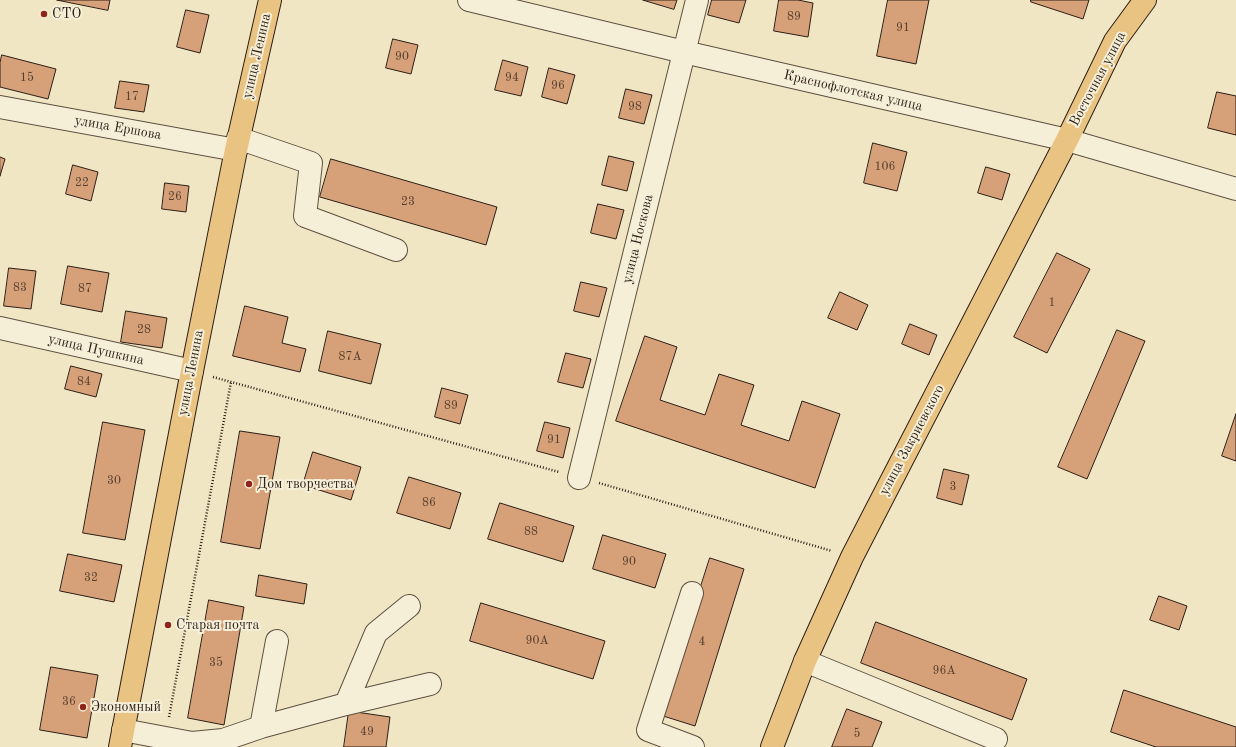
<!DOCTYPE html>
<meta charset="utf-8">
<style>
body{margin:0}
canvas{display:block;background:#f1e6c3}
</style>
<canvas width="1236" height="747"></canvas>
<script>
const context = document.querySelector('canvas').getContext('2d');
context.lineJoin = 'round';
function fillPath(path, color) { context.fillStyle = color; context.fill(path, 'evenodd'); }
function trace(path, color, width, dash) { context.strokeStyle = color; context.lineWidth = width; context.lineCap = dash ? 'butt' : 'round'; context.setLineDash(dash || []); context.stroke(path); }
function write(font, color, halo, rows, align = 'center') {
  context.font = font + ' "Old Standard TT",serif'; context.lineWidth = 4; context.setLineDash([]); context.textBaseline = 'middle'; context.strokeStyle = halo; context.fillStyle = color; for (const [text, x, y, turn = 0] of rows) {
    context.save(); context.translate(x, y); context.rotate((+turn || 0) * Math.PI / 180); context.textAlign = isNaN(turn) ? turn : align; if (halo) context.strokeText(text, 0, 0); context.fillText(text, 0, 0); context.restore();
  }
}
const building = new Path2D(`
 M57,0H110L108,10Z
 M643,0H677L674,9Z
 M712,0H746L739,23L708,15Z
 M779,0H798L813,3L808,37L774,31Z
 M888,0H929L916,64L877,56Z
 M1031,0H1089L1083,19L1031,2Z
 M186,10L209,15L200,53L177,47Z
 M393,39L418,45L411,74L386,68Z
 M2,55L56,69L48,99L0,87V63Z
 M503,60L528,67L521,96L495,90Z
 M549,68L575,75L567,104L542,97Z
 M120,81L149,85L144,112L115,108Z
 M626,89L652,95L644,124L619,118Z
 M1217,92L1236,96V135L1208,128Z
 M873,143L907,152L897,191L864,183Z
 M609,156L634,162L627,191L602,185Z
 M0,157L5,159L0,176Z
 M331,159L497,207L486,245L320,197Z
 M73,165L98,172L91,201L66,194Z
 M986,167L1010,174L1002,200L978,193Z
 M165,183L189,186L186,212L162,209Z
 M598,204L624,210L616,239L591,233Z
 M1057,253L1090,269L1047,353L1014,337Z
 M68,266L109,273L102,312L61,304Z
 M9,268L36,271L31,309L4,306Z
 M581,282L607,288L599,317L574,311Z
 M840,292L868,305L857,330L828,318Z
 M245,306L288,317L282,343L306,349L300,372L233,356Z
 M126,311L167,318L162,348L121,342Z
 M910,324L937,335L929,355L902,344Z
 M1117,330L1145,341L1087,479L1058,467Z
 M328,331L381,344L371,384L319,371Z
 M645,336L677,347L660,400L705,415L719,374L754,385L741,425L789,441L802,401L840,414L815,488L616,421Z
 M566,353L591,359L583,388L558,382Z
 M71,366L102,374L96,397L65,389Z
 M442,388L468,395L460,424L435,417Z
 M1236,414V461L1222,456Z
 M103,422L145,430L125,540L83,533Z
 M545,422L570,428L563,458L537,451Z
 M240,431L280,437L260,549L221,542Z
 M313,452L361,467L351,500L303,485Z
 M944,469L969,475L962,505L937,498Z
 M409,477L461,493L450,529L397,513Z
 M500,503L574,526L563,562L488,539Z
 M603,535L666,554L655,588L593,569Z
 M68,554L122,565L114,602L60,591Z
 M710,558L744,569L695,726L660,715Z
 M259,575L307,584L304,604L256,596Z
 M1159,596L1187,606L1179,630L1150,620Z
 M209,600L244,607L224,725L188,718Z
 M481,603L605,641L593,679L470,641Z
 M876,622L1027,679L1012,720L861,663Z
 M51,667L98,675L87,738L40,730Z
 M1124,690L1236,727V747H1156L1111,732Z
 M847,709L882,722L872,747H832Z
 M349,711L390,717L386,747H344Z`);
fillPath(building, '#d6a178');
trace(building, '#2d1e17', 1);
const minor = new Path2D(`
 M469,0L684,52L1067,140L1236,189
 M0,107L236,150
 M238,138L311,163L305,216L396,250
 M0,328L192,371
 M579,478L697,0
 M692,593L648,730L693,747
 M805,661L996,739
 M346,704L430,684
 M261,727L346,704L376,633L409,606
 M123,730L192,743L223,740L261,727L277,641`);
const major = new Path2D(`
 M120,747L192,371L236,150L270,0
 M772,747L805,661L852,557L1067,140L1115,41L1145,0`);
trace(minor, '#5e5042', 24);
trace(major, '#2d1e17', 24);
trace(new Path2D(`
 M213,377L559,472
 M599,483L832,551
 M169,717L231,382`), '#2d1e17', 2.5, [1, 2]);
trace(minor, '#f6efd8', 22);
trace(major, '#e8c382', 22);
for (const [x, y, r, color] of [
 [44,14,4,"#8f2418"],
 [249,484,4,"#8f2418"],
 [168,625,4,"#8f2418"],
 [83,707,4,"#8f2418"]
]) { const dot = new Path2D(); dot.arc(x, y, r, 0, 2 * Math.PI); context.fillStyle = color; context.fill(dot); trace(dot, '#f6efd8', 1.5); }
write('12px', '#573f2f', null, [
 ["89",794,17],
 ["91",903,28],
 ["90",402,57],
 ["15",27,78],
 ["94",512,78],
 ["96",558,86],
 ["17",132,97],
 ["98",635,107],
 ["106",885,167],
 ["22",82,183],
 ["26",175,197],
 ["23",408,202],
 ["83",20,288],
 ["87",85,289],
 ["1",1052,303],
 ["28",144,330],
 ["87А",350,357],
 ["84",84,382],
 ["89",451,406],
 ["91",554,440],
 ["30",114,481],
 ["3",953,487],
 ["86",429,503],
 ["88",531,532],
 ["90",629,562],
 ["32",91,578],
 ["90А",537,641],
 ["4",702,642],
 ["35",216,663],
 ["96А",944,671],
 ["36",69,702],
 ["49",367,732],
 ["5",857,734]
]);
write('14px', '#2d1e17', '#f6efd8', [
 ["СТО",52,14],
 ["Дом творчества",257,484],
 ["Старая почта",176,625],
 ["Экономный",91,707]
], 'left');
write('14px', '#2d1e17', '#f6efd8', [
 ["улица Ленина",257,56,-77],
 ["Восточная улица",1098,79,-62],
 ["Краснофлотская улица",853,91,13],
 ["улица Ершова",118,128,10],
 ["улица Носкова",638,239,-76],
 ["улица Пушкина",96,350,13],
 ["улица Ленина",191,373,-79],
 ["улица Закриевского",912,440,-62]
]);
</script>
